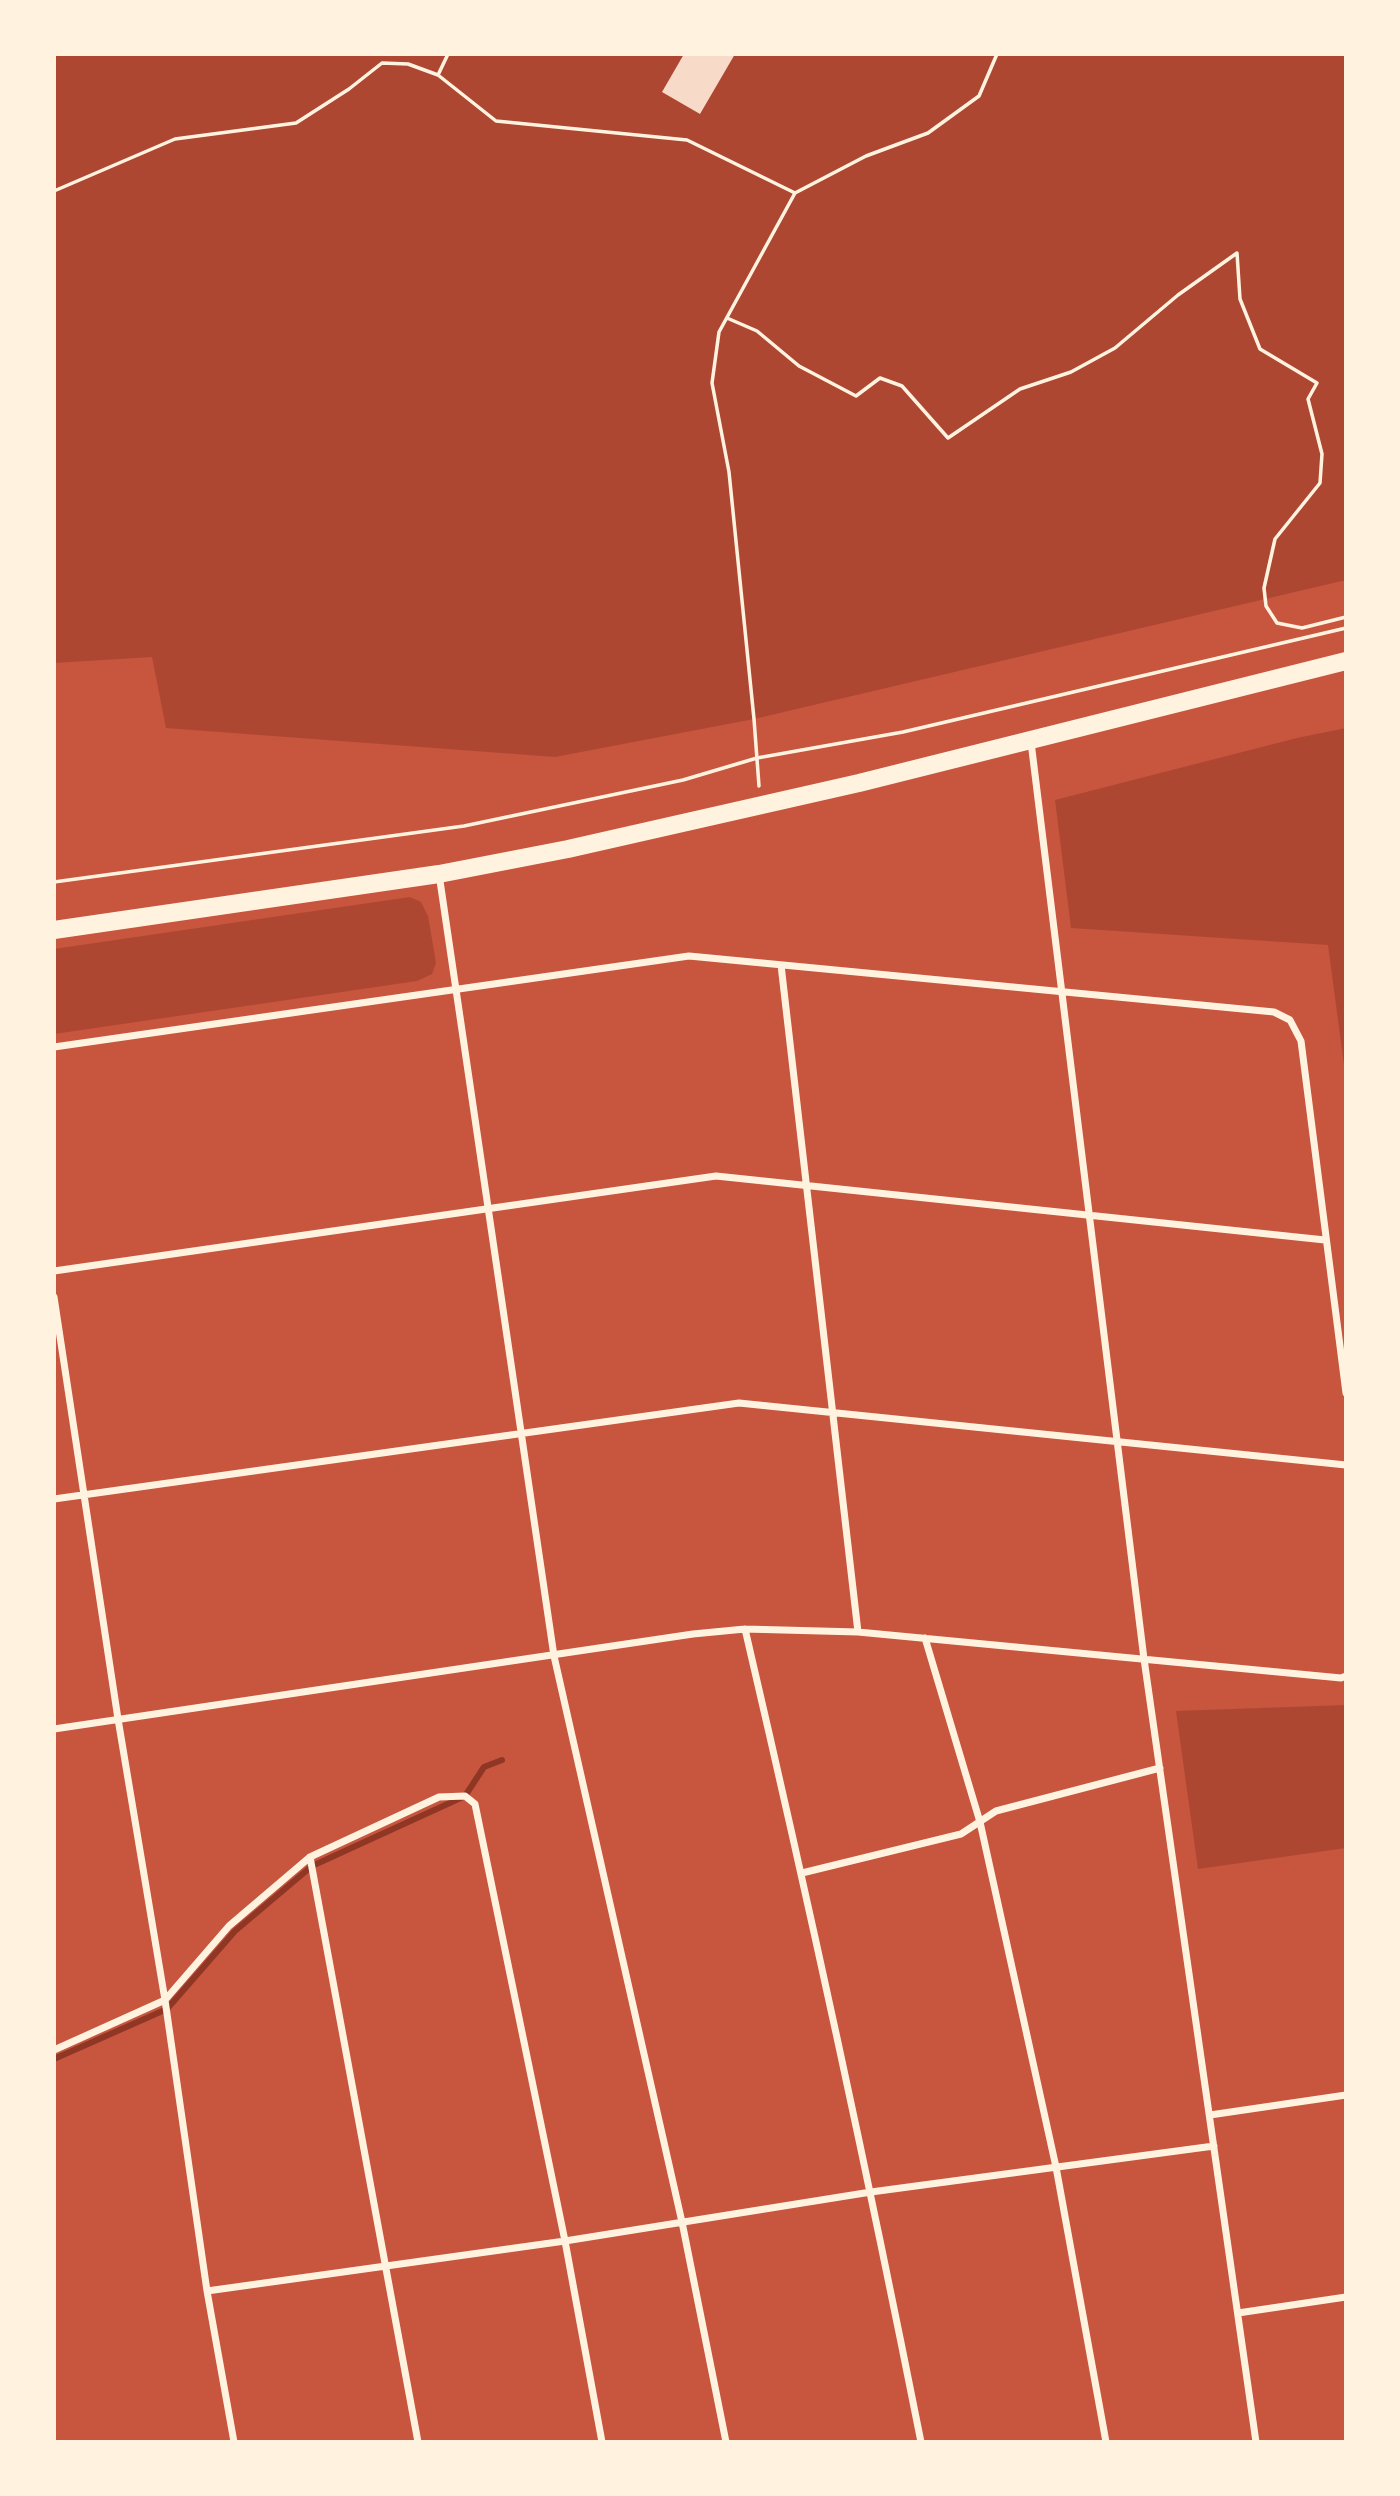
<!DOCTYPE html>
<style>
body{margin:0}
#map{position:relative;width:1400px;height:2496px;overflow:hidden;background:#c8553d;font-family:Cabin,sans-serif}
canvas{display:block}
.frame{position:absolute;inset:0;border:56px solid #fff3e0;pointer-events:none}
</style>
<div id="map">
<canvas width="1400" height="2496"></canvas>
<div class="frame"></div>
</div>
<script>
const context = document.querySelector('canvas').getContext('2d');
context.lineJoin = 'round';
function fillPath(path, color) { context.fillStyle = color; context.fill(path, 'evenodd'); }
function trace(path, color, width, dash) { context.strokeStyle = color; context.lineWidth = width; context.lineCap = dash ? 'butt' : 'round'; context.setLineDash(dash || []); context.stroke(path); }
fillPath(new Path2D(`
 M54,54H1346V580L754,719L555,757L166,728L152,657L54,663Z
 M1346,728V1080L1328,945L1071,928L1055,800L1297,738Z
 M410,897L421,902L428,916L436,963L432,974L417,981L54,1034V949Z
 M1346,1705V1848L1198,1869L1176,1711Z`), '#ae4732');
trace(new Path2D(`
 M54,2059L167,2009L235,1931L312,1866L465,1796L484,1767L502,1760`), '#8f3625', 6);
fillPath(new Path2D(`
 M684,54H735L700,114L662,92Z`), '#f7dbc8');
trace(new Path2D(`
 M438,75L448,54
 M54,191L175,139L296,123L349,89L382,63L408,64L438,75L496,121L687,140L795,193
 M727,318L757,331L799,366L856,396L880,378L902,386L948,438L1020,389L1071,372L1115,348L1178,295L1237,253L1240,299L1260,349L1317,383L1308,399L1322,454L1320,483L1275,539L1264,588L1266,606L1277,623L1302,628L1346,617
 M759,786L754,719L729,472L712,383L719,332L795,193L866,156L928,133L979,96L997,54
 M54,882L464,826L683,780L757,758L903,732L1346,628`), '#fff3e0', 3.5);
trace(new Path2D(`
 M1031,742L1144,1659L1256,2442
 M439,874L554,1656L682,2222L726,2442
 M781,965L858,1632
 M54,1047L689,956L1274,1012L1290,1020L1301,1041L1346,1393
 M54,1271L716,1176L1325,1240
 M54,1297L118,1719L165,2000L207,2291L234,2442
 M54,1499L739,1403L1346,1465
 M745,1629C808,1899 867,2170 921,2442
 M925,1638L980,1822L1056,2167L1106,2442
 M54,1729L693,1634L745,1629L858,1632L1341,1678L1346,1676
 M310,1857L418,2442
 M802,1873L961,1834L996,1811L1160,1768
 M54,2050L165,2000L229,1926L310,1857L439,1797L465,1796L475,1804L565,2241L602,2442
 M1210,2115L1346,2095
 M207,2291L565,2241L871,2192L1214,2146
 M1238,2313L1346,2297`), '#fff3e0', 7);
trace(new Path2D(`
 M54,930L439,874L568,849L859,783L1346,661`), '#fff3e0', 18);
</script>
